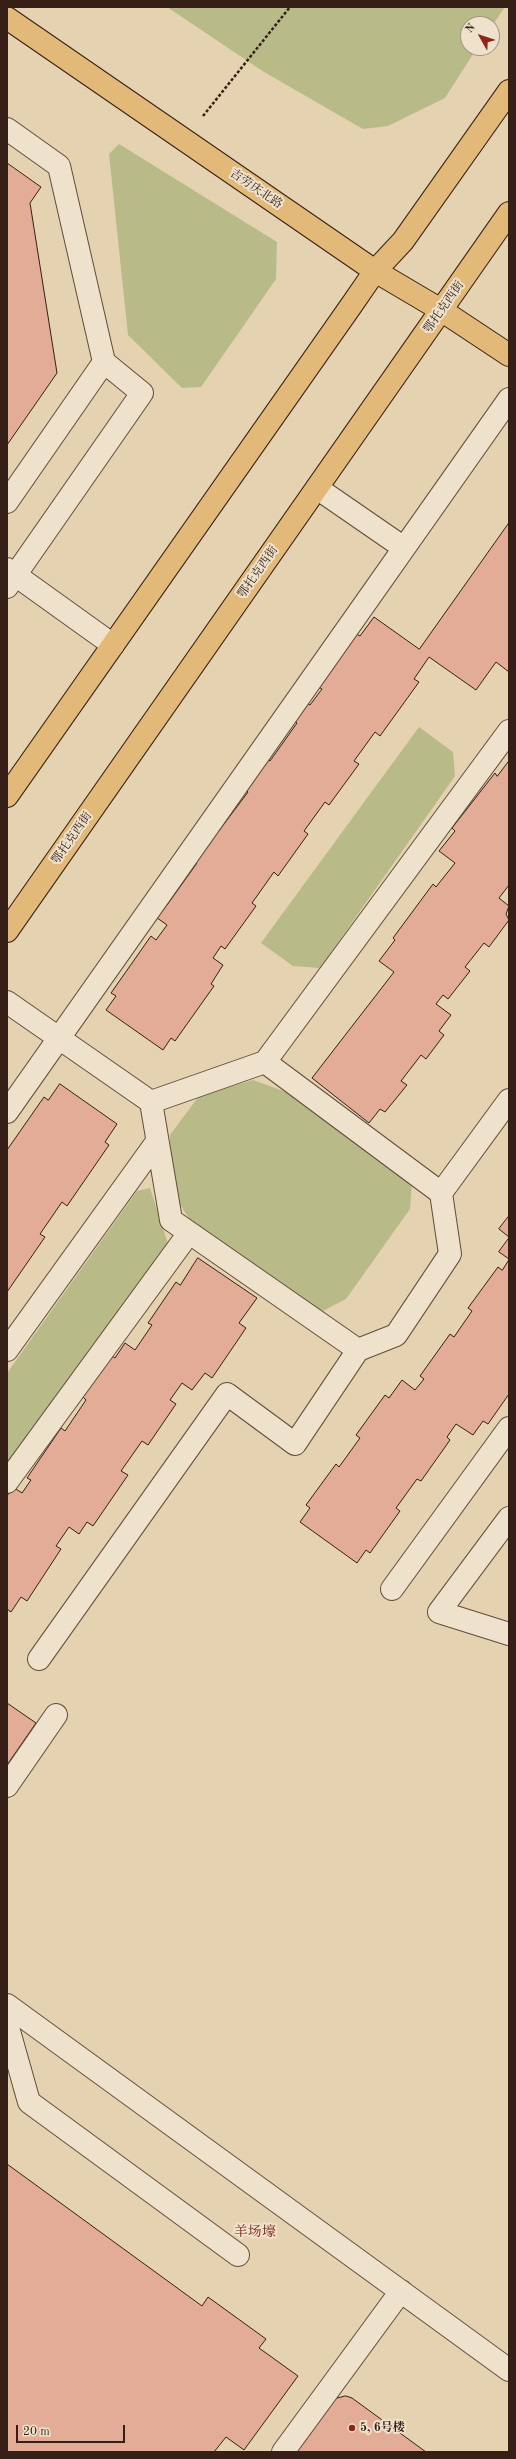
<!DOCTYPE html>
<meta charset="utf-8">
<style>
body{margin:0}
#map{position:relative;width:516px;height:2459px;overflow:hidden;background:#e5d2b0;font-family:"Old Standard TT",serif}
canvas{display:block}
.frame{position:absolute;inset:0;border:8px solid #361f16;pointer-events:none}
.north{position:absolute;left:460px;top:16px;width:40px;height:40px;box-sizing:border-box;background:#eee2cc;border:1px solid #a49483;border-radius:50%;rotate:309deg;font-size:11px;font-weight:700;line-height:16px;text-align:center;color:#361f16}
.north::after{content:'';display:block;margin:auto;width:14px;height:18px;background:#8f2418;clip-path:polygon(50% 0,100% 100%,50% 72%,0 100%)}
.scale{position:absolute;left:16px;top:2425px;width:109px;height:18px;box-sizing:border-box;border:2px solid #361f16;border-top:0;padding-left:5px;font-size:12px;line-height:14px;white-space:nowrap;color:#361f16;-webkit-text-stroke:3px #eee2cc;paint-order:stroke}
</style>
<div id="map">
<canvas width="516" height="2459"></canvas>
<div class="frame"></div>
<div class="north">N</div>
<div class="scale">20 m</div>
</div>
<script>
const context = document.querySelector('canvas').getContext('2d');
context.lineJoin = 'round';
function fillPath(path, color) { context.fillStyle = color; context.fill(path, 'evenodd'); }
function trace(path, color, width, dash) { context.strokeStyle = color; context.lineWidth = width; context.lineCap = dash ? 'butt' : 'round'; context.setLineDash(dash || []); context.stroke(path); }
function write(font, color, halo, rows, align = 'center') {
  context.font = font + ' "Old Standard TT","Noto Serif SC",serif'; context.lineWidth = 4; context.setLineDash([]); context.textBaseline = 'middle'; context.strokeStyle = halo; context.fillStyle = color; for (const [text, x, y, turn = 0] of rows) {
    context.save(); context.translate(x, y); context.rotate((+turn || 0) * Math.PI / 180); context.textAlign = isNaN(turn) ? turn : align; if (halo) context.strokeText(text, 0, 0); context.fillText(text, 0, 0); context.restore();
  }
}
fillPath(new Path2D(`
 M167,7H505L492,26V24H468V48H477L445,98L388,126L363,129L264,72Z
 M119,144L277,242L276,279L201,387L182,388L128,335L109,154Z
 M419,727L453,752L455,776L320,968L293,966L261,943Z
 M253,1080L297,1096L412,1181L410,1209L346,1299L317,1314L197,1231L170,1189V1135L199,1096Z
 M150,1188L168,1244L7,1465V1373L137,1191Z`), '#b8bb88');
const building = new Path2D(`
 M7,163L41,187L30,203L57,373L7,445Z
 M509,523V672L496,662L476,690L429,657L414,679L419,682L380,736L375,732L354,761L359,764L329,805L325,802L304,831L308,834L278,876L274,872L252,903L256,906L225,949L221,946L213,958L223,965L211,984L214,986L175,1041L171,1038L163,1050L106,1010L116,996L111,993L151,936L156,940L167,925L153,915L163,901L167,905L197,863L193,859L214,829L218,832L248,792L243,788L265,757L270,761L297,723L292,719L305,702L310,705L322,689L317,686L355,633L360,636L374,617L419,649Z
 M509,761V885L499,898L509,906L506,914L509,920L489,947L484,943L465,967L470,971L448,999L443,995L436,1004L451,1015L439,1031L444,1035L426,1059L421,1055L401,1081L407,1085L385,1112L380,1109L369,1123L312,1078L394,972L379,961L395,940L393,938L433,884L436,887L455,863L439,851L455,831L452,828L495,773L497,776Z
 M60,1084L117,1124L105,1142L109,1145L67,1206L62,1202L40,1234L45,1237L7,1292V1150L44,1097L48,1100Z
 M509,1216V1237L499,1229Z
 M509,1238V1259L499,1252Z
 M198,1258L257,1298L239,1323L246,1328L212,1378L205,1373L192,1390L182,1383L170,1400L176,1404L148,1445L142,1441L121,1471L128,1475L93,1526L87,1522L79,1534L69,1527L56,1546L61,1549L27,1601L21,1597L11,1612L7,1609V1496L13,1487L22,1493L31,1480L27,1478L61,1428L65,1431L86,1400L83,1397L112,1356L115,1358L125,1343L135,1350L152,1325L148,1323L176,1282L180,1285Z
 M509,1260V1394L488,1424L483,1421L473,1435L456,1424L447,1437L450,1440L421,1481L417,1479L396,1508L400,1511L370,1553L366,1550L357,1563L300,1522L310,1508L306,1505L336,1464L339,1467L360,1438L356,1435L385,1395L389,1398L402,1380L415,1390L424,1379L420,1376L450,1334L454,1337L472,1311L468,1308L498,1267L502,1270Z
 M7,1703L36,1723L7,1765Z
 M7,2164L202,2306L208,2297L266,2339L259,2348L298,2376L244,2450L226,2437L214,2452H7Z
 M346,2396L352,2398L426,2452H293L334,2399Z`);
fillPath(building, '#e3ac97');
trace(building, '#361f16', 1);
const minor = new Path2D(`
 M7,129L59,166L104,362L142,393L7,587
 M317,488L404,548
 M7,502L104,362
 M7,569L113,645
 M7,1002L151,1102L265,1062L441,1193L509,1100
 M265,1062L509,731
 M151,1102L171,1220L358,1350
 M7,1112L509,399
 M7,1350L156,1143
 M7,1482L189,1233
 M509,1518L439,1612L509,1634
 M392,1589L509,1428
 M39,1659L227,1394L295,1444L358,1350L396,1335L450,1254L441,1193
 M7,1786L56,1715
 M7,2005L509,2370
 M7,2024L29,2102L238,2255
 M283,2452L401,2291`);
const major = new Path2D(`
 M7,18L375,271L441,310L509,355
 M7,796L353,303L375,271L403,241L509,91
 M7,931L509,213`);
trace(minor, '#624c3c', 24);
trace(major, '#361f16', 24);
trace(new Path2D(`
 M203,116L290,7`), '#361f16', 2.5, [3, 2]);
trace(minor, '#eee2cc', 22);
trace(major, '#e2b978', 22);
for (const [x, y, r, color] of [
 [352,2428,4,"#8f2418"]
]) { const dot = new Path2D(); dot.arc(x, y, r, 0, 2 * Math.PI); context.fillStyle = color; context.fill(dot); trace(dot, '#eee2cc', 1.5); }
write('12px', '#361f16', '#eee2cc', [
 ["吉劳庆北路",256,189,34],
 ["鄂托克西街",444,307,-55],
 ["鄂托克西街",258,572,-55],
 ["鄂托克西街",72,838,-55]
]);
write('bold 12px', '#361f16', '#eee2cc', [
 ["5, 6号楼",360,2428]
], 'left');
write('14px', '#7a1f14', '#eee2cc', [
 ["羊场壕",255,2232]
]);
</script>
